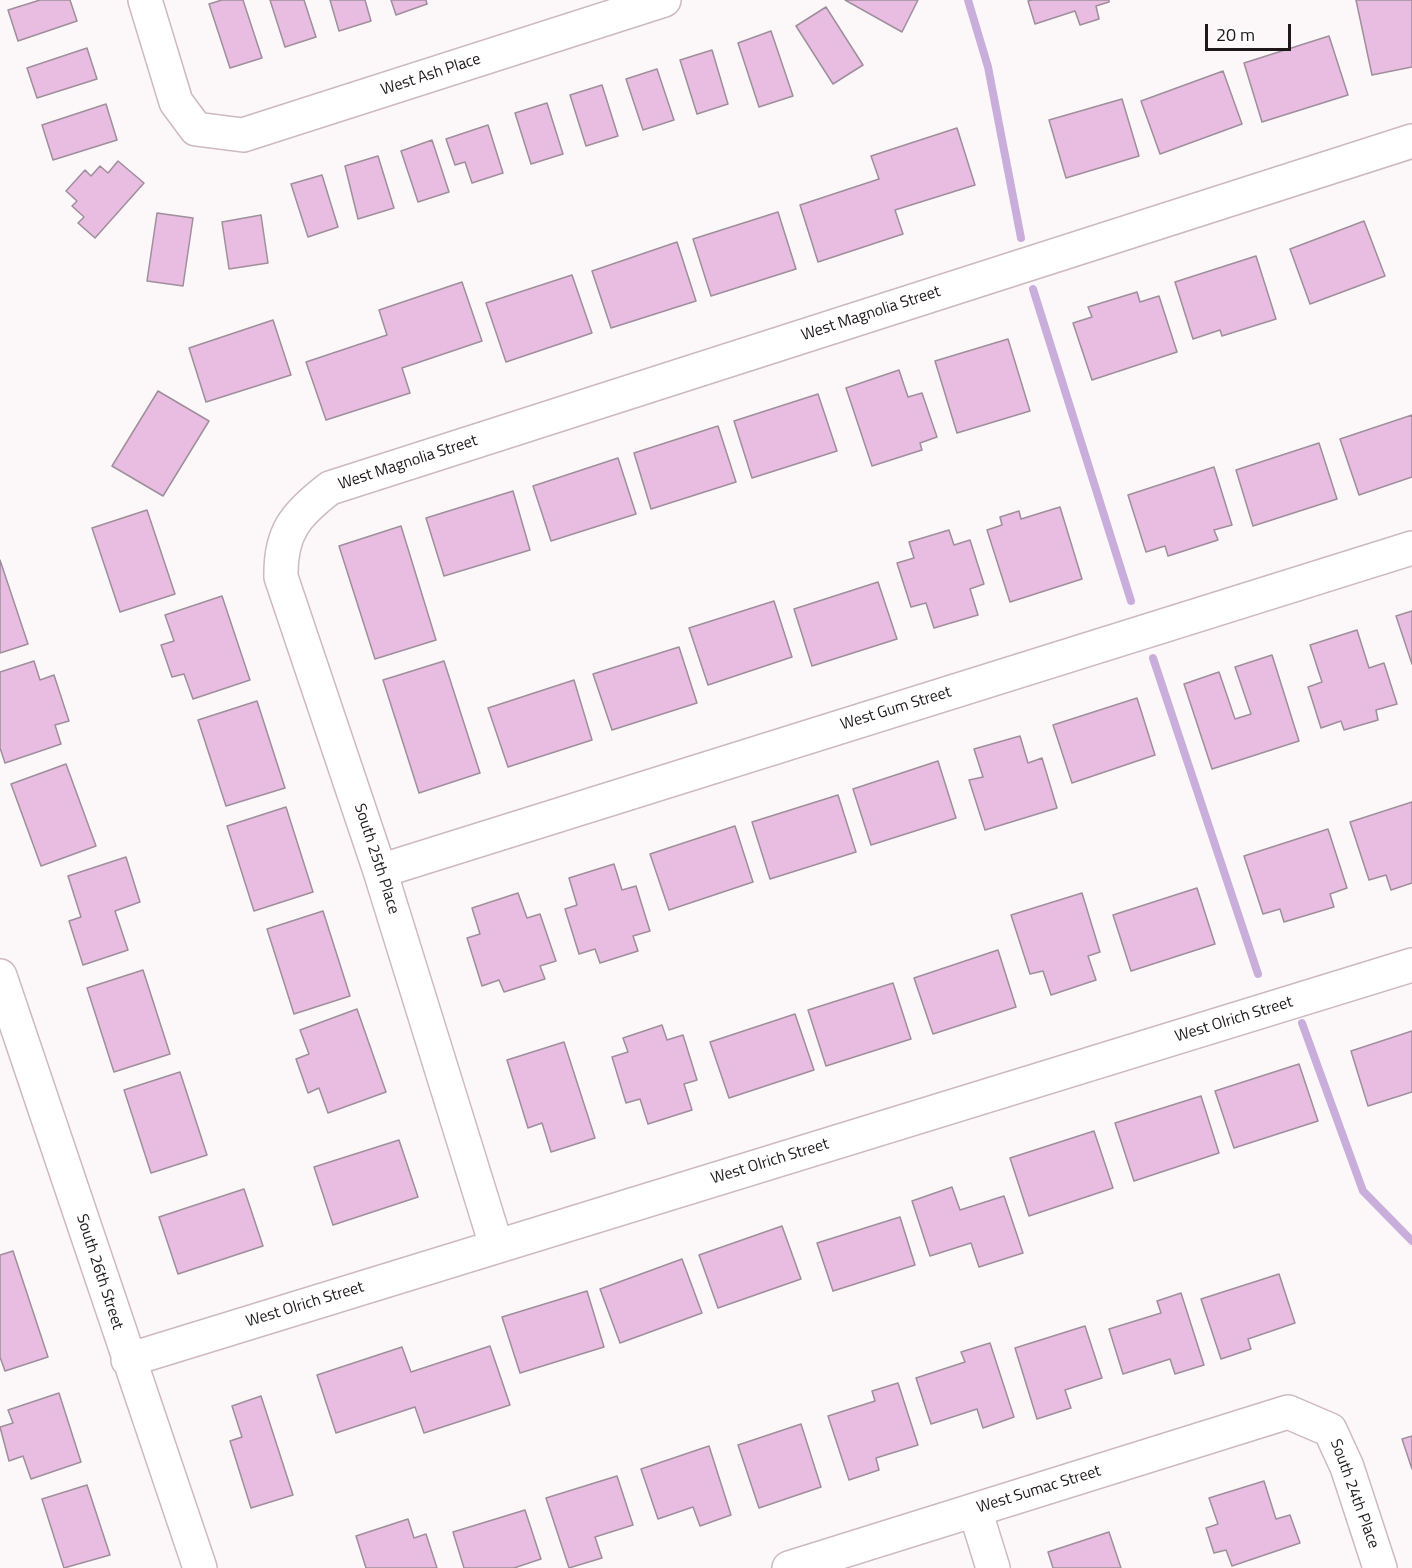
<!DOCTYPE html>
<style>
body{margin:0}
#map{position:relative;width:1412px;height:1568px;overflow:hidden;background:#fcf8fa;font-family:"Titillium Web",sans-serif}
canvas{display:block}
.scale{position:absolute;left:1205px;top:24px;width:86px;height:27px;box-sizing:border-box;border:3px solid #1f181b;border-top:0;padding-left:8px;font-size:18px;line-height:21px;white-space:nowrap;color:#1f181b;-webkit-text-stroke:4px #fff;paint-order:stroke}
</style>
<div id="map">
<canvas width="1412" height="1568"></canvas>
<div class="scale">20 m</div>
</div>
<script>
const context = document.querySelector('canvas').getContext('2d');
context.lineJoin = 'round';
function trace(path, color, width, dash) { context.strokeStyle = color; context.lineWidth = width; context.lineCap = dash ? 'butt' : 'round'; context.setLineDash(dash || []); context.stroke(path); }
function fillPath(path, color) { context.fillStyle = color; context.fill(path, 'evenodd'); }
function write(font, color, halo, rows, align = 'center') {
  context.font = font + ' "Titillium Web",sans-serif'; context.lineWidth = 4.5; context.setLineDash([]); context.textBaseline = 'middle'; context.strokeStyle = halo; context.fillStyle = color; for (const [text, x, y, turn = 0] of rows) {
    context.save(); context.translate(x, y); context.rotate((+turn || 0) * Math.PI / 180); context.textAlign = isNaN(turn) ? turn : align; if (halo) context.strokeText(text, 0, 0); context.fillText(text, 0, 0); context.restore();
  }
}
trace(new Path2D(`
 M968,0L988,67L1021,238
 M1033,289L1131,601
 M1153,658L1258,974
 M1302,1023L1363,1191L1412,1241`), '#c9aedb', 8);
const building = new Path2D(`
 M40,0H70L77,21L18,41L8,10Z
 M222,0H243L262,58L230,68L209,4Z
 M270,0H304L316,37L285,47Z
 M330,0H365L371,21L339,31Z
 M391,0H426L427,4L396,15Z
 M845,0H918L902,32Z
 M1032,0H1109V2L1096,6L1099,19L1080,25L1075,11L1035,24L1028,1Z
 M1356,0H1412V67L1372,75Z
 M826,7L863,65L833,84L796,26Z
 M771,31L793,96L759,107L738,43Z
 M1329,36L1348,95L1262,122L1244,63Z
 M87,48L97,79L37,98L27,68Z
 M712,50L728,104L697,114L680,60Z
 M657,69L674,120L643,130L626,79Z
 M1223,71L1242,124L1160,154L1141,101Z
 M602,85L618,136L586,146L570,95Z
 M1122,99L1139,156L1066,178L1049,120Z
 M547,103L563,154L531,164L515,113Z
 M106,104L117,140L53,160L42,125Z
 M488,125L503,173L472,183L465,162L455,165L446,139Z
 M957,128L975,185L895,210L903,234L818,262L800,205L879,179L871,156Z
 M432,140L449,192L418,202L401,151Z
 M378,156L394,208L358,219L345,166Z
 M118,161L144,183L95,238L78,223L84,217L72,206L77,201L66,191L85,170L91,176L100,166L108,173Z
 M322,175L338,227L308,237L291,184Z
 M778,212L796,269L711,296L693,239Z
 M157,213L193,218L183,286L147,281Z
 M261,215L268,263L229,269L222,222Z
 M1364,221L1385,276L1310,304L1290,249Z
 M677,242L696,301L611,328L592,271Z
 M1256,256L1276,319L1222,336L1220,330L1193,339L1175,282Z
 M572,275L592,333L506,362L486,303Z
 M462,282L482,341L402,368L410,393L326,420L306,362L387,335L379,310Z
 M1137,292L1140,302L1159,296L1177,352L1092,380L1073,323L1092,317L1088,307Z
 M273,320L291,375L206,402L189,348Z
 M1008,339L1030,411L957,433L935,361Z
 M899,370L908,397L922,393L937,437L920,443L922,450L872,466L846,388Z
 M158,391L209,421L163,496L112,466Z
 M818,394L837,451L752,478L734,421Z
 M1412,415V477L1359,495L1340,439Z
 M718,426L736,482L651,509L634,453Z
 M1319,443L1337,499L1253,526L1236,470Z
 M618,458L636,514L551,541L533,486Z
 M1214,467L1232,525L1214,530L1218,540L1168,556L1165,546L1146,552L1128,495Z
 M513,491L530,550L444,576L426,518Z
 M1060,507L1082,579L1010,602L987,530L1002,525L1000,517L1019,511L1021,519Z
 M147,510L175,594L120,612L92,528Z
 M401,526L436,640L375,659L339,546Z
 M949,530L954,545L970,540L984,584L970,589L978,615L934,628L926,603L911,607L897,563L914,558L909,542Z
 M0,560L28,644L0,653Z
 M878,582L897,639L812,666L794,609Z
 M222,596L250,680L193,699L184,674L172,677L161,645L174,641L165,615Z
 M774,601L792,657L708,685L689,628Z
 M1412,611V664L1396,616Z
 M1357,630L1369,668L1384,663L1397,704L1376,710L1378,720L1344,730L1341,721L1321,728L1308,687L1322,682L1310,645Z
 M679,647L697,703L612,730L593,674Z
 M1272,655L1299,741L1212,769L1184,684L1219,672L1235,719L1251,714L1235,667Z
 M34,661L40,680L54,675L69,721L55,725L61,744L5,763L0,748V672Z
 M444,661L480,773L419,793L383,680Z
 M574,680L592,740L508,767L488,708Z
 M1137,698L1155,755L1072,783L1053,725Z
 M257,701L285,788L226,806L198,720Z
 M1020,736L1028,763L1042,758L1057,808L985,830L969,780L983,777L974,749Z
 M938,761L956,818L871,845L853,789Z
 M66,764L96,846L41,866L11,784Z
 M838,795L856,852L770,879L752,822Z
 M1412,802V883L1391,890L1386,875L1369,880L1350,822Z
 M286,807L313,892L254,911L227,826Z
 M735,826L753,882L669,910L650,854Z
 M1328,829L1347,888L1330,894L1334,907L1284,922L1280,909L1263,914L1244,856Z
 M126,857L140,902L115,911L128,950L83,965L69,921L81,917L68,876Z
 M614,864L622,890L636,886L650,931L633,936L638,951L600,963L595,949L579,954L565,909L577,905L569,878Z
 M1197,888L1215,944L1131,971L1113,915Z
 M518,893L527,918L540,914L556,961L540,966L545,979L504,992L499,980L482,986L467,938L480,934L472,908Z
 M1082,893L1100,952L1088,956L1096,980L1051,995L1043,971L1030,974L1011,915Z
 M323,911L350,996L294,1014L267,929Z
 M998,950L1016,1007L933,1034L914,978Z
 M143,970L170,1054L114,1072L87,988Z
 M893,983L911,1039L826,1066L808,1010Z
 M357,1009L386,1092L328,1113L319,1088L308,1093L296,1059L309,1054L300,1030Z
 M795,1014L814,1070L729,1098L710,1042Z
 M662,1025L667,1040L683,1035L697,1080L684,1084L692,1110L648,1124L640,1099L626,1103L612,1057L628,1052L623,1038Z
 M1412,1031V1092L1368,1106L1351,1051Z
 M564,1042L595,1138L551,1152L542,1123L528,1128L507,1060Z
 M1299,1064L1318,1121L1234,1148L1215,1091Z
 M180,1072L207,1155L151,1173L124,1090Z
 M1201,1096L1219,1153L1134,1181L1115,1123Z
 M1094,1131L1113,1188L1029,1216L1010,1158Z
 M399,1140L418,1197L333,1225L314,1167Z
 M952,1187L960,1210L1004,1196L1023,1253L979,1267L971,1243L930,1256L912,1201Z
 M244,1189L263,1246L178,1274L159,1217Z
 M900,1217L915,1265L833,1291L817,1243Z
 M782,1226L801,1279L718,1308L699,1255Z
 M13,1251L48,1357L5,1371L0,1357V1255Z
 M682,1259L702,1313L620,1343L600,1289Z
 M1279,1274L1295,1323L1248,1339L1251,1349L1221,1359L1201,1299Z
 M587,1291L604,1347L520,1373L502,1317Z
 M1181,1293L1204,1365L1175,1374L1170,1359L1123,1374L1109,1329L1161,1313L1157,1301Z
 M1085,1326L1102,1378L1065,1390L1071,1408L1037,1419L1015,1348Z
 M990,1343L1014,1417L983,1428L977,1409L931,1424L916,1378L965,1362L961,1352Z
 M490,1346L510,1405L424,1433L415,1407L336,1433L317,1375L402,1347L411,1372Z
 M898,1383L918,1445L876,1458L879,1470L849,1480L828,1416L875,1401L872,1391Z
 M59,1393L81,1462L31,1479L23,1456L9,1461L0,1427L13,1423L8,1410Z
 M261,1396L293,1495L251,1508L230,1441L242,1437L232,1406Z
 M801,1424L821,1487L759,1508L738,1445Z
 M1412,1436V1469L1402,1439Z
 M709,1446L731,1515L700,1526L693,1507L658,1519L641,1469Z
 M617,1476L633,1525L595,1537L602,1558L569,1568L546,1498Z
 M1264,1481L1276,1519L1290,1515L1300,1543L1232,1566L1226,1550L1214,1553L1206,1528L1218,1524L1209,1498Z
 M87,1485L110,1555L64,1568L42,1499Z
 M525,1510L541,1559L514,1568H464L453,1532Z
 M408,1519L414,1538L426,1534L437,1568H366L356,1536Z
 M1109,1532L1121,1568H1053L1048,1552Z`);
fillPath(building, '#e9bce1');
trace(building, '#9e8f9b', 1.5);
const minor = new Path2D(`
 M145,0L176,102L196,129L243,135L664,0
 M380,871L1412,548
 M0,976L200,1568
 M496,1245L380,871L281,577C280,532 296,514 330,488L1412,141
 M128,1360L1412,965
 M975,1510L993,1568
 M789,1568L1288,1412L1330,1430L1347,1467L1380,1568`);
trace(minor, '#cdb9c1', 36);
trace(minor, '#fff', 33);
write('16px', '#1f181b', '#fff', [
 ["West Ash Place",431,75,-18],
 ["West Magnolia Street",871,314,-18],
 ["West Magnolia Street",408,463,-18],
 ["West Gum Street",896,709,-17],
 ["South 25th Place",376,859,72],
 ["West Olrich Street",1234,1020,-17],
 ["West Olrich Street",770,1162,-17],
 ["South 26th Street",99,1272,72],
 ["West Olrich Street",305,1305,-17],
 ["West Sumac Street",1039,1490,-17],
 ["South 24th Place",1354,1494,70]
]);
</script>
